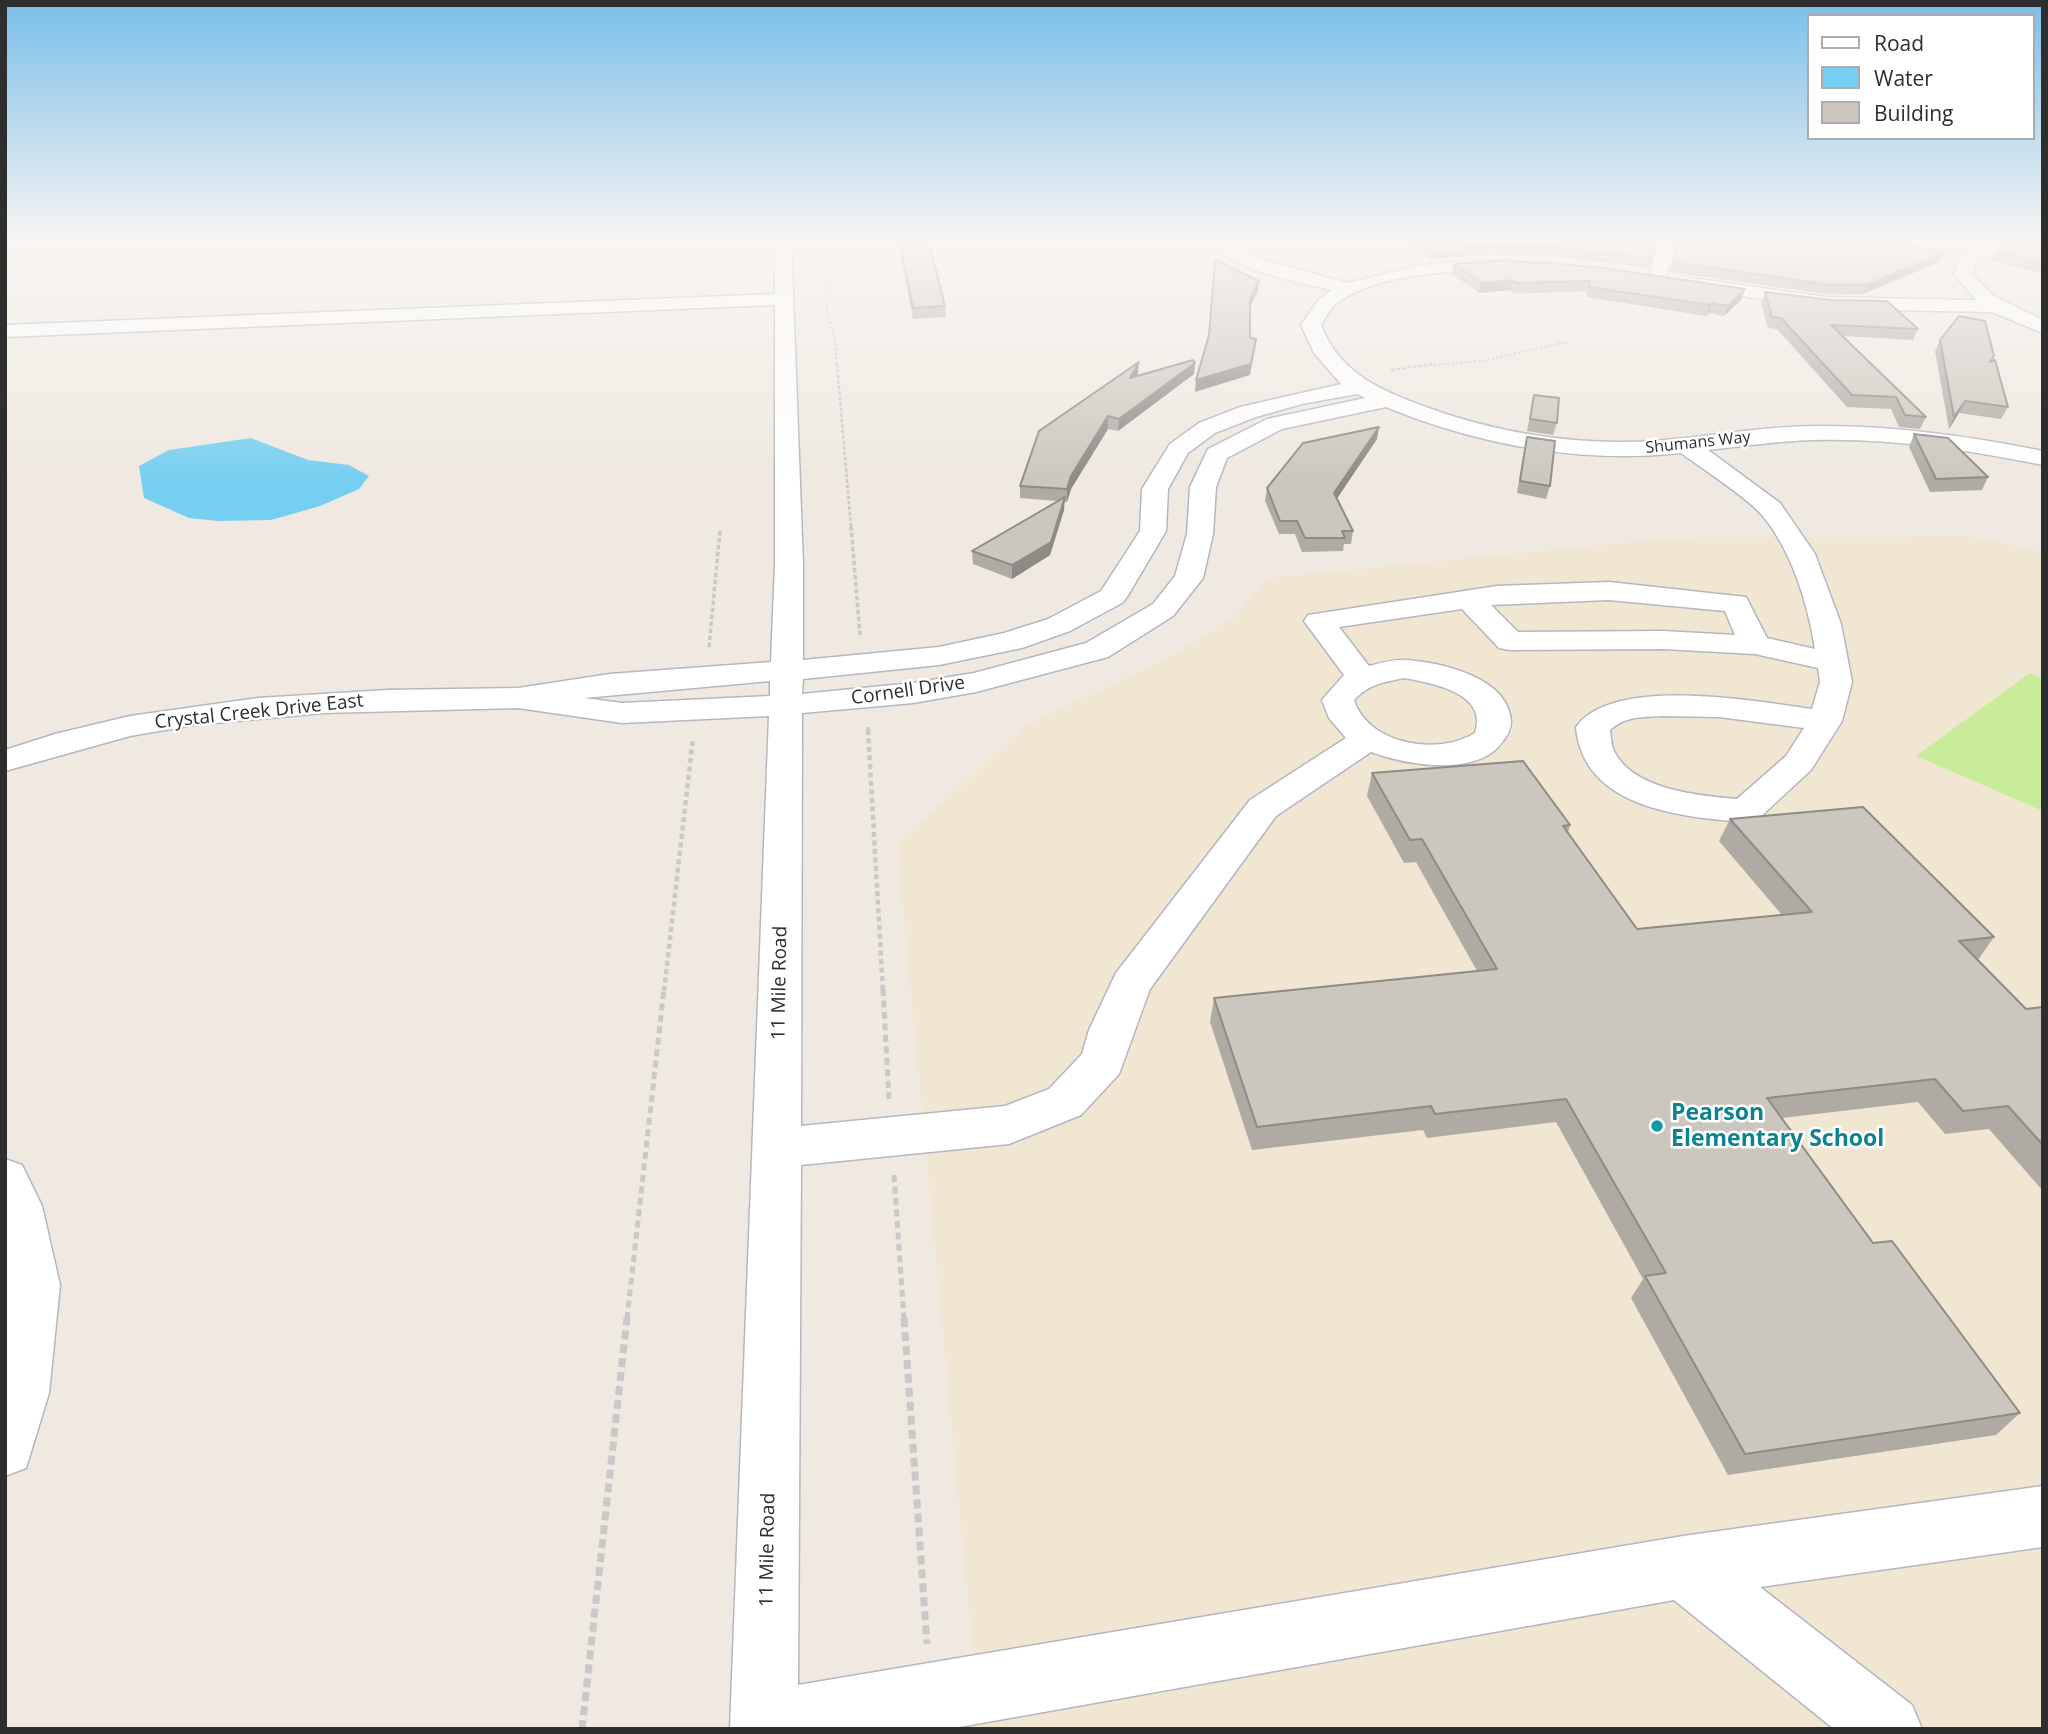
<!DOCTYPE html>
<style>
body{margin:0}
#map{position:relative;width:2048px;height:1734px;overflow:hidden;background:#efe9e1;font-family:"Open Sans",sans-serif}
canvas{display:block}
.frame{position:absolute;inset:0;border:7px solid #2e2e2e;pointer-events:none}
.legend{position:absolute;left:1807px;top:14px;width:228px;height:126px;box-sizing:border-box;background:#fff;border:2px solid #ababab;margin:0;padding:9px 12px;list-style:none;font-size:21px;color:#2e2e2e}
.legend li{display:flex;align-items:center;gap:14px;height:35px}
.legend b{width:35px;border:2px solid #ababab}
</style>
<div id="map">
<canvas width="2048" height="1734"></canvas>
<div class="frame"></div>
<ul class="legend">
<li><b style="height:9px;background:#fff"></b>Road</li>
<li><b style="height:19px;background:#75cff0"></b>Water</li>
<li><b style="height:19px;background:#cbc7bf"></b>Building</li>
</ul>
</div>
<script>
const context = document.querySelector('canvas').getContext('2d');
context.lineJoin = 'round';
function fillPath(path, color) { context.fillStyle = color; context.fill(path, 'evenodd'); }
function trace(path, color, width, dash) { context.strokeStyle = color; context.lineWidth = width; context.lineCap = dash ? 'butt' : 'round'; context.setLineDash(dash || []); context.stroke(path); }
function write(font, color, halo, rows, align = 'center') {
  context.font = font + ' "Open Sans",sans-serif'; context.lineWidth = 5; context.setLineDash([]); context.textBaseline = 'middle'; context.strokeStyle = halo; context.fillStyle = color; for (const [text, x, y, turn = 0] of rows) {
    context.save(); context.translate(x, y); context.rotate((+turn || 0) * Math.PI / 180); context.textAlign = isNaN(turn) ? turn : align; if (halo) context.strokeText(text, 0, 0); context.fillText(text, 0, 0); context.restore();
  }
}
fillPath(new Path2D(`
 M1968,536L2043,552V1729H980L897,844L1026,726L1171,656L1233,618L1267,578L1674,538Z`), '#f0e6d1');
fillPath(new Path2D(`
 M2030,673L2043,679V811L1916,756Z`), '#c9ec9a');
fillPath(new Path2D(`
 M251,438L308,460L349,465L369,476L359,489L320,506L271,520L218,521L189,518L144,498L139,466L169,450Z`), '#75cff0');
const minor = new Path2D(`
 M775,238H791L803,565V660L939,647L1004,633L1048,619L1101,591L1140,531L1142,489L1170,444L1199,423L1240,407L1341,384L1314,353L1301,325L1318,300L1332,290C1298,282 1225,269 1206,238H1224L1267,261L1348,283L1416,266L1464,261L1513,260L1516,264L1507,269C1456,271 1379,272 1337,303C1330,308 1326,318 1321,325C1338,369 1373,387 1415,403C1490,432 1573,446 1653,441C1708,437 1762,426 1817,426C1893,425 1968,436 2043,451V465C1968,450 1891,438 1814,440C1779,441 1743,446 1708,450L1780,503L1815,554L1841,624L1852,682L1842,721L1811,770L1758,819L1745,822C1681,817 1583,808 1576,727C1612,675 1756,701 1812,709L1820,682L1818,668L1755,654L1663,649L1510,650L1499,648L1462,609L1339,627L1369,666C1381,663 1395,659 1407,660C1442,663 1508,677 1511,721C1511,729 1508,735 1503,741C1478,778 1406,765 1371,752L1276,816L1150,989L1119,1074L1081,1115L1009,1144L801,1165L798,1685L1683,1536L2043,1486V1547L1760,1587L1912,1705L1922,1729H1834L1674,1600L948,1729H730L769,716L622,723L518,708L323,713L194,725L130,736L5,771V750L55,734L130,716L258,698L388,690L518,688L610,674L771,662L775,565V305L5,337V325L775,294ZM1357,394L1365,398L1267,419L1208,449L1190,487L1187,534L1175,576L1153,604L1086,643L974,673L913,683L802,694L803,679L939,665L1022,648L1070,631L1122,603L1127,597L1166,531L1168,489L1188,453L1215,433L1256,417L1302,404ZM1386,407C1479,445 1581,464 1681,453C1703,469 1746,497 1762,515C1792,551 1808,604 1815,649L1767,638L1746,597L1609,582L1497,586L1308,615L1304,621L1344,675L1322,700L1329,718L1346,738L1250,800L1116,973L1089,1030L1082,1054L1049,1089L1005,1106L801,1126L802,713L913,703L976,692L1108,657L1173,616L1203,578L1213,534L1216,487L1227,458L1282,429ZM1609,600L1725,611L1735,635L1663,631L1518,632L1491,605ZM1404,678C1432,683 1489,693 1475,733C1439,756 1368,745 1354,700C1369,684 1384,682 1404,678ZM770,681V696L622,703L584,698ZM1663,716L1719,717L1804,728L1786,756L1737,799C1700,796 1633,790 1614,751C1611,745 1611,736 1610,730C1625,716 1643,717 1663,716Z
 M1652,238H1668L1675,249L1666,277L1657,282L1648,277L1657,249Z
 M2008,238H2043V243C2019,246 1978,246 1972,274L1994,296L2043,320V333L1992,312L1827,309L1691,288L1682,283L1691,278L1827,297L1976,300L1954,274C1961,248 1984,243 2008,238Z
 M5,1159L22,1165L42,1206L60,1285L49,1393L26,1468L5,1476Z`);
trace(minor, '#b4b7c1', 3);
trace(new Path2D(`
 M818,238L826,263L827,312L835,340L837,366
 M1556,341L1568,344
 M1420,366L1483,361L1562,343`), '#c9c9c9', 2, [2.5, 2]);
trace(new Path2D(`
 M837,364L851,527
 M1391,370L1432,364`), '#c9c9c9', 2.5, [3.5, 2]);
trace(new Path2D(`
 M851,526L860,635
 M709,647L720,531
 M868,727V732`), '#c9c9c9', 3.5, [4.5, 2.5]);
trace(new Path2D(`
 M868,730L883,991
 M664,991L693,738`), '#c9c9c9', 4.5, [5, 3.5]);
trace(new Path2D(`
 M883,989L889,1099
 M894,1175L904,1319
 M627,1319L664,989`), '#c9c9c9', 5, [7, 4.5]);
trace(new Path2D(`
 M904,1318L927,1644
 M582,1729L627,1318`), '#c9c9c9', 7, [9, 5]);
fillPath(minor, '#fff');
fillPath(new Path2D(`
 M897,238H928L945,306L946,317L913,319Z
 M1408,238H1656L1657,240L1648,268L1543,255L1486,254L1431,259L1407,243Z
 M1669,238H1887L1943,253L1939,262L1863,294H1826L1670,272L1677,250Z
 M2043,238V274L1991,261L1998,245Z
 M1454,264L1745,289L1741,300L1724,316L1709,313L1706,316L1587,297V291L1514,294L1510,290L1479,293L1452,274Z
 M1765,292L1918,329L1913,340L1843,336L1926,417L1920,429L1899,427L1891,409L1847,407L1777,329L1768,328L1761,303Z
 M1940,340L1994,356L1991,361L2008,407L2001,419L1959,413L1949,429L1935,351Z
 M1195,363L1194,374L1118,431L1108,429L1071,489L1067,502H1064V510L1050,555L1012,579L973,564L972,551L1057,501L1020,498V486L1138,373L1137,376Z
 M1534,395L1557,423L1553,435L1527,431Z
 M1914,434L1988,477L1982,490L1930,492L1909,447Z
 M1527,437L1550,486L1546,499L1517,493L1524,450Z
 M1377,439L1337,498L1353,531L1351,544H1344L1343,551L1302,552L1295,534H1279L1265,501L1267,488Z
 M1372,773L1570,825L1568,832L1637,929L1782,915L1719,841L1730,819L1994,937L1978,960L2026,1009L2043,1007V1191L1989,1129L1945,1134L1918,1102L1782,1118L1873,1243L2020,1413L1996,1435L1728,1475L1631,1298L1643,1279L1556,1122L1427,1138L1423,1130L1252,1150L1210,1022L1214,998L1477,971L1416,862L1404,863L1367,796Z`), '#afaba4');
fillPath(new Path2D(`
 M1488,245L1486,254L1431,259L1433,250Z
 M1943,253L1939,262L1863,294L1867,285Z
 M1512,280L1510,290L1479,293L1482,283Z
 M1259,281L1258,291L1249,309L1250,298Z
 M1745,289L1741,300L1724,316L1728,306Z
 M1712,303L1709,313L1706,316L1710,305Z
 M1256,339L1250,375L1195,392L1196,380Z
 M1139,362L1138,373L1129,390L1130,378Z
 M1195,363L1194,374L1118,431L1119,419Z
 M1965,401L1959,413L1949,429L1954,417Z
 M1108,416V429L1071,489L1067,502V489L1071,476Z
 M1379,427L1377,439L1332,506L1334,493Z
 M1065,497L1064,510L1050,555L1012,579V565Z`), '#8e8b86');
const building = new Path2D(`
 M899,238H928L945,306L913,308Z
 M1415,238H1656L1657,240L1651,259L1545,246L1488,245L1433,250Z
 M1678,238H1887L1943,253L1867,285H1830L1673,262L1680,241Z
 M2039,238H2043V263L1996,251L1998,245Z
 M1215,260L1259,281L1250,298V338L1256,339L1251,364L1196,380L1209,335Z
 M1500,261L1551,263L1602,268L1745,289L1728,306L1712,303L1710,305L1589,287L1590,281L1516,283L1512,280L1482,283L1454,264Z
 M1765,292L1831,300L1887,301L1918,329L1831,325L1926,417L1905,415L1896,397L1852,395L1781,318L1772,317Z
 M1959,316L1985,321L1994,356L1990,362L1995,360L2008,407L1965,401L1954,417L1940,340Z
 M1193,360L1195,363L1119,419L1108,416L1071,476L1067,489L1020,486L1039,431L1139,362L1130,378Z
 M1534,395L1559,398L1557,423L1530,419Z
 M1379,427L1334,493L1353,531H1342L1345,538H1305L1297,521H1280L1267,488L1303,443Z
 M1914,434L1948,438L1988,477L1936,479Z
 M1527,437L1555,441L1550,486L1520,481Z
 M1065,497L1051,542L1012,565L972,551Z
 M1523,761L1570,825L1563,826L1637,929L1812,912L1730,819L1863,807L1994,937L1959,941L2026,1009L2043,1007V1145L2008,1106L1963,1111L1935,1079L1767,1098L1873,1243L1892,1241L2020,1413L1745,1454L1645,1276L1666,1273L1566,1099L1435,1114L1431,1106L1257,1127L1214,998L1497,969L1422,839L1410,840L1372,773Z`);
fillPath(building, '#cbc7bf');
trace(building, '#8e8b86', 2);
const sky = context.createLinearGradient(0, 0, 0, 480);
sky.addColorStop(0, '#7abfeb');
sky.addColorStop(0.5, '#f8f5f2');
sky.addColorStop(1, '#f8f5f200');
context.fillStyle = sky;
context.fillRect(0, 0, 2048, 480);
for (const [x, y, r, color] of [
 [1657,1126,7,"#0f9aa8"]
]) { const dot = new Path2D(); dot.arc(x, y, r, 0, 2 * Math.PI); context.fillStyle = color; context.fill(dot); trace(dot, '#fff', 2.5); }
write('16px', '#2e2e2e', '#fff', [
 ["Shumans Way",1698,443,-6]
]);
write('19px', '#2e2e2e', '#fff', [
 ["Cornell Drive",908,691,-8],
 ["Crystal Creek Drive East",259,712,-6],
 ["11 Mile Road",780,983,-89],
 ["11 Mile Road",768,1550,-89]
]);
write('bold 23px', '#0d838f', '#fff', [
 ["Pearson",1671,1113],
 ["Elementary School",1671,1139]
], 'left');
</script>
